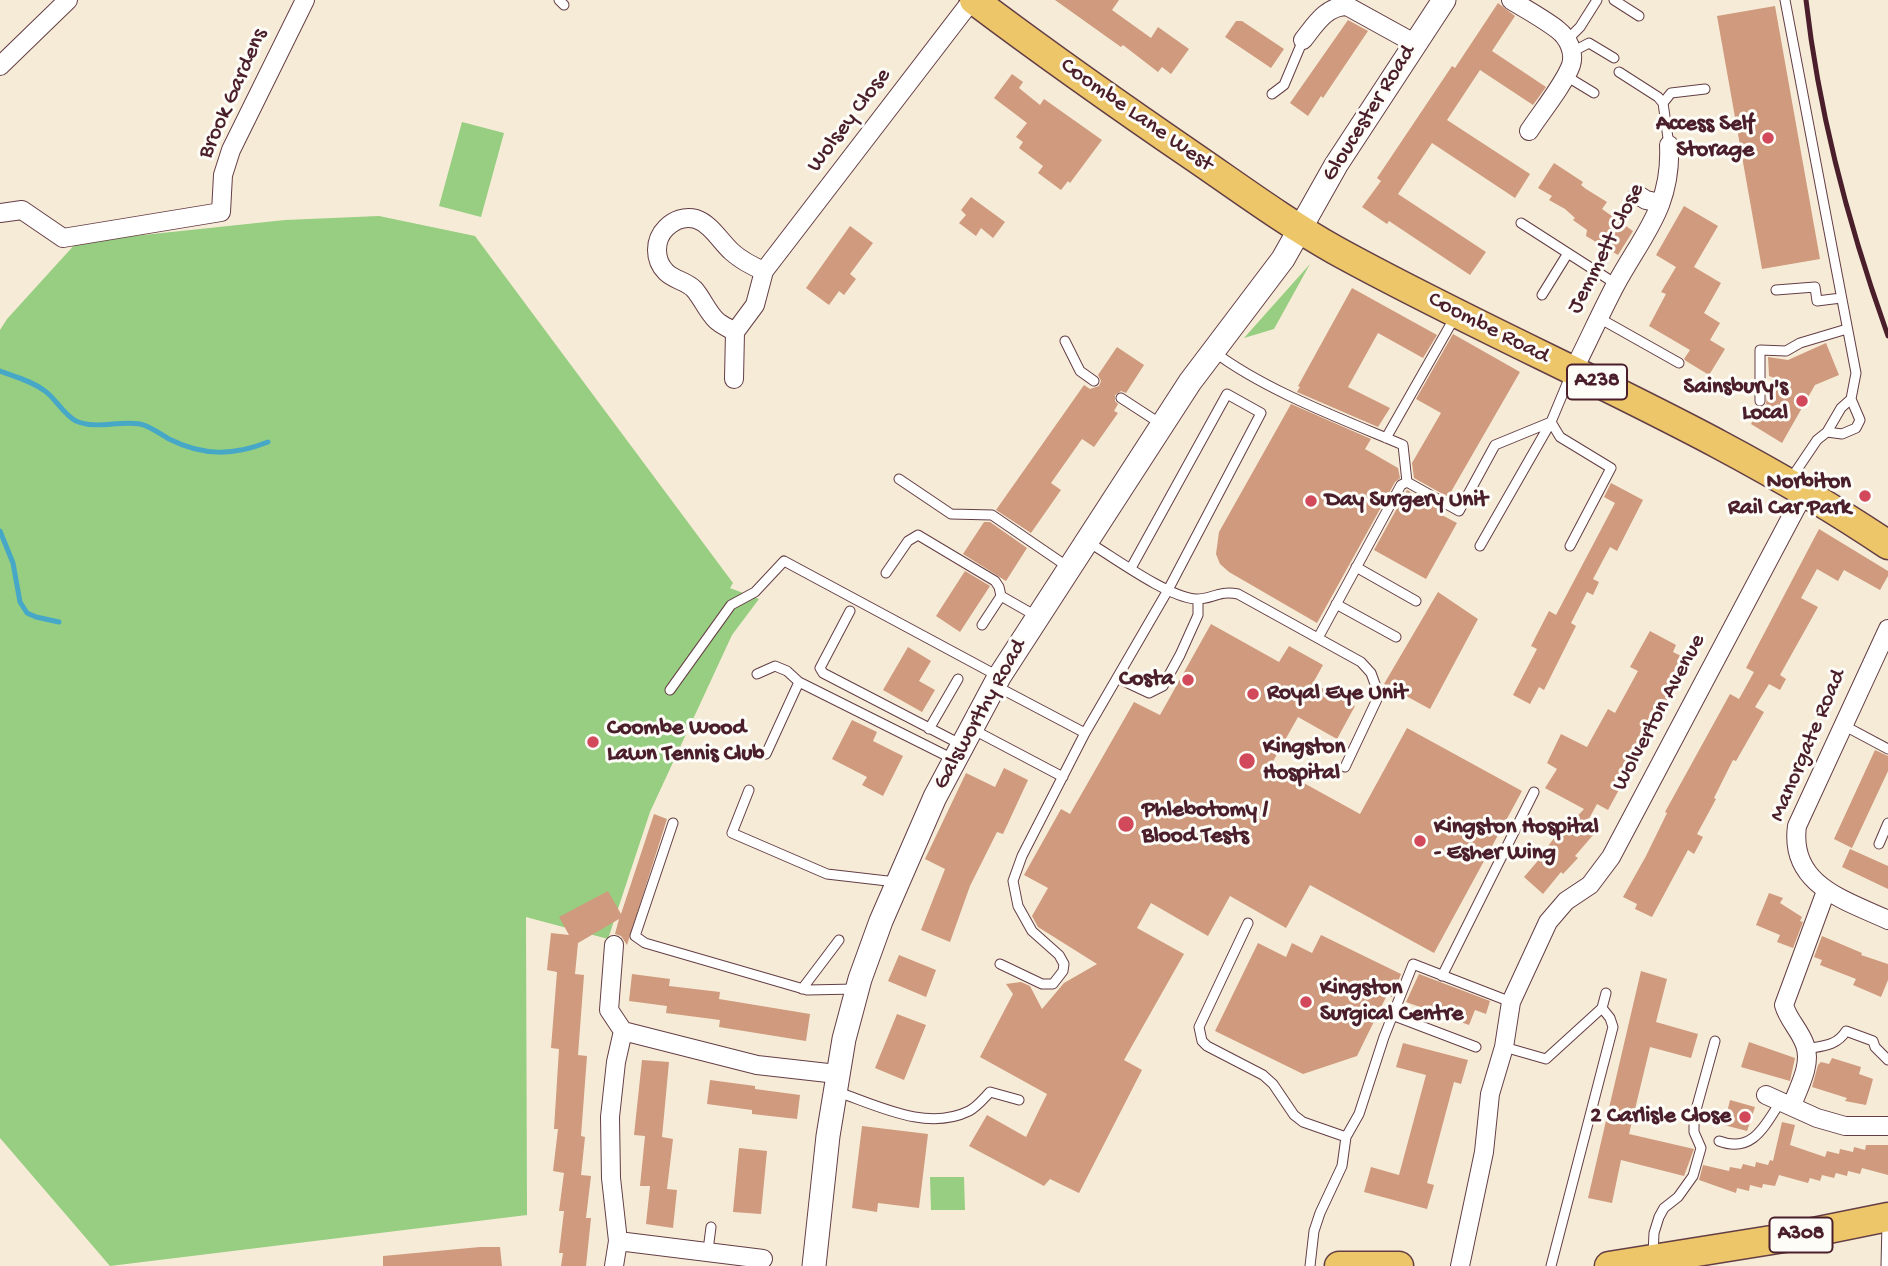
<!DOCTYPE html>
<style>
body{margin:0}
canvas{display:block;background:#f6ebd7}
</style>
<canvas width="1888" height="1266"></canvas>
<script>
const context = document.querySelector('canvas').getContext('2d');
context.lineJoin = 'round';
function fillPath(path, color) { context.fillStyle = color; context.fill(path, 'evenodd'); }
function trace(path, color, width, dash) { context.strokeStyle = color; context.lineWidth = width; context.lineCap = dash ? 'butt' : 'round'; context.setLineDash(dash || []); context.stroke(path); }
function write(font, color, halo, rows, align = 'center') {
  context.font = font + ' "Gochi Hand",sans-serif'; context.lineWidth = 6; context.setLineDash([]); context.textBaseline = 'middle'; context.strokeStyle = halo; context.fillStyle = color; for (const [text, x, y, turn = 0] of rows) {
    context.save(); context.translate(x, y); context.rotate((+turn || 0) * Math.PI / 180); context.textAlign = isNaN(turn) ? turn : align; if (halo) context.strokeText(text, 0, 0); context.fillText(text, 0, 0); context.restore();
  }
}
fillPath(new Path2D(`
 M462,122L504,133L481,217L439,206Z
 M379,216L475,236L733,583L730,588L759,599L732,635L650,812L608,939L526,917L527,1215L110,1266L0,1138V330L7,319L77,242L285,220Z
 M1310,264L1274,329L1244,338Z
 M930,1177H964L965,1210H931Z`), '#97ce81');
trace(new Path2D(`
 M0,371C16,377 32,381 45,391C56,399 64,415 76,421C96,430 119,420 140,424C150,426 160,434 169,439C203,456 233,456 268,442
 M0,531L13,563L20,602L27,613L36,617L59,622`), '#47a7c7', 5);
fillPath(new Path2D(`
 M1055,0H1119L1112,10L1151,38L1158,27L1189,49L1171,74L1162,67L1158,72L1123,45L1121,47Z
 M1498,3L1515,16L1492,51L1546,87L1533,105L1480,70L1447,120L1530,174L1515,198L1432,143L1398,194L1486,252L1470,275L1389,221L1387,224L1362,207L1381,181L1377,178L1452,66L1455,68Z
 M1775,6L1820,259L1762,269L1717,16Z
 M1348,20L1368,31L1323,98L1321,96L1308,116L1290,103Z
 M1236,21H1242L1284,49L1271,68L1225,37Z
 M1012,74L1023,82L1019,88L1040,105L1044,99L1102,140L1070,183L1068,181L1061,190L1038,173L1043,166L1019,148L1023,142L1016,137L1027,123L994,98Z
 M1554,163L1583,182L1581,185L1586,189L1607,202L1602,209L1633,231L1618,255L1586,236L1587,230L1573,220L1575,218L1565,209L1549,200L1552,196L1538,188Z
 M971,197L1005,222L993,238L981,228L976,236L959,223L966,215L961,210Z
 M1684,206L1718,226L1694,267L1721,283L1704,313L1720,323L1710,340L1725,349L1709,375L1686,361L1684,359L1690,350L1649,326L1666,294L1661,292L1676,267L1656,255Z
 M850,226L873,243L850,274L856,279L844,295L839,291L829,305L806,288Z
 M1352,288L1437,335L1423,358L1378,333L1348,387L1390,408L1378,427L1297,392L1300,387L1298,386Z
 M1453,334L1520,372L1448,497L1414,478L1412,463L1441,413L1416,399Z
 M1826,343L1839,375L1815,385L1782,443L1751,424L1760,408L1766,404L1767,396L1777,379L1769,376L1768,357L1788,360Z
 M1117,347L1144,365L1126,393L1121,391L1115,395V401L1118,404L1114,411L1118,413L1094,447L1082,439L1051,483L1061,490L1031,533L996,510L1084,385L1090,389L1099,386L1101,381L1098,375Z
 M1291,404L1371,439L1365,449L1398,468L1400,478L1395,482L1317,623L1229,572L1220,564L1216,554L1219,532Z
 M1611,483L1643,500L1617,551L1610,547L1593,579L1599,582L1593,595L1587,592L1571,623L1576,626L1544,690L1539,687L1530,704L1513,695L1537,649L1531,646L1549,611L1556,615L1615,503L1604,497Z
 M1407,490L1441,509L1438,513L1457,523L1426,579L1374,550Z
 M984,522H990L1027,548L1006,581L963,554Z
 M1819,529L1888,571V576L1880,590L1844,570L1838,581L1817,569L1801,598L1818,607L1780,675L1786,679L1780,690L1769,684L1755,707L1764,712L1736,761L1733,760L1714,798L1716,799L1697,834L1703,837L1694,854L1688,850L1652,917L1635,909L1637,904L1623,897L1646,856L1667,813L1665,812L1730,694L1739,699L1754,672L1746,668Z
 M965,571L990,586L960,632L936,616Z
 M1438,592L1478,619L1430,709L1384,684Z
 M1211,624L1279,662L1289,646L1323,665L1313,683L1355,706L1337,739L1298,717L1271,765L1360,814L1407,728L1522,791L1434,953L1310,885L1286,928L1230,896L1208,936L1151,903L1137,928L1184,954L1124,1060L1142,1070L1079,1193L1050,1179L1044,1186L969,1146L987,1115L1026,1137L1047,1094L980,1057L1013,994L1006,984L1021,982L1030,986L1042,1009L1064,983L1097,964L1038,927L1032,916L1048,888L1024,875L1061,809L1070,814L1134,702L1160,715Z
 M1650,631L1676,645L1673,652L1689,660L1608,810L1597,804L1585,826L1594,834L1575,856L1578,858L1563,874L1561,872L1543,894L1524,877L1542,856L1541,855L1555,837L1557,838L1584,809L1545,788L1557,769L1547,763L1561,734L1587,747L1608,709L1615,713L1638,671L1630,667Z
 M908,647L931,661L919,681L935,690L922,712L883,690Z
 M852,720L877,732L873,741L903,756L883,796L862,785L867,777L832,759Z
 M1875,750L1888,756V771L1852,848L1834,839Z
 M1004,768L1028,780L1003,834L997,832L970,886L950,942L921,930L945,869L925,859L966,773L995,787Z
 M654,814L667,819L627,945L621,936L615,934L619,919L578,943L575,974L584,975L578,1055L587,1056L581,1136L585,1137L581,1175L591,1176L586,1218H591L586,1266H561L563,1253H559L564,1211H559L564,1173L553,1171L558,1129H554L559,1049L551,1048L557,972L547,970L551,933L569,935L559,917L608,891L621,914Z
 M1850,849L1888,866V889L1842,867Z
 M1769,893L1783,898L1780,903L1802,917L1800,921L1803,922L1793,948L1777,942L1780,935L1756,925Z
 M1321,935L1401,974L1392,997L1387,995L1357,1056L1303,1074L1215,1031L1258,943L1286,957L1292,943L1312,953Z
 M1822,936L1862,953L1861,955L1888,964V980L1881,997L1853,985L1856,979L1820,965L1822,960L1814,957Z
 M899,955L936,970L926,997L888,981Z
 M1641,971L1667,979L1656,1022L1698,1034L1691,1058L1650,1047L1629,1134L1694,1149L1684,1176L1621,1160L1612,1203L1588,1198Z
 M632,974L670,979L669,986L720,992L719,999L810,1014L806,1041L719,1027L720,1020L666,1013L667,1006L629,1001Z
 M1419,974L1490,1001L1486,1014L1475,1010L1469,1025L1406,1002Z
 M897,1014L926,1025L904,1080L875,1068Z
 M1749,1042L1795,1058L1790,1081L1741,1067Z
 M1403,1043L1468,1060L1461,1084L1454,1082L1427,1183L1434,1185L1427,1209L1364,1192L1371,1167L1399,1175L1426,1075L1396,1067Z
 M1832,1058L1861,1067L1859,1074L1873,1079L1866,1105L1845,1101L1847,1098L1812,1087L1818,1065L1821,1062L1829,1064Z
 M642,1060L669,1062L662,1137L673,1139L667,1189L677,1190L673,1228L646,1224L650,1186H640L645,1136L634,1135Z
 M710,1080L755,1086V1089L800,1095L797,1119L752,1114V1110L707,1104Z
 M1730,1100L1755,1107L1747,1131L1724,1125Z
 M1782,1122L1795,1125L1790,1145L1825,1157L1827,1151L1839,1154L1840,1149L1853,1152L1854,1147L1865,1150L1866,1145H1888V1175L1862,1168L1860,1174L1848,1171L1847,1176L1836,1173L1834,1178L1822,1175L1820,1181L1810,1178L1808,1183L1779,1175L1775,1186L1763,1184L1762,1188L1750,1185L1749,1191L1737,1188L1736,1193L1699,1180L1703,1165L1729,1171L1730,1167L1741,1169L1743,1164L1755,1167L1756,1162L1768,1165L1770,1160L1773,1161Z
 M862,1126L928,1134L919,1208L878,1203L877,1212L852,1208Z
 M739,1148L767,1151L761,1214L733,1212Z
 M480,1247H500L502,1266H383V1256Z`), '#cf9a7d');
const service = new Path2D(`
 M559,0L564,5
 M1614,0L1639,16
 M1785,0L1856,373L1851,399L1841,408L1827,432L1817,440L1790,480
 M1567,40L1580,27L1597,0
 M1572,52L1589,43L1614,58
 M1619,72L1658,97L1663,103L1669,145
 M1566,76L1594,93
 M1272,94L1284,85L1303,40
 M1663,103L1671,93L1705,89
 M1521,223L1616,284
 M1776,290L1815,287L1817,301L1841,298
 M1542,295L1568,253
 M1599,318L1679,363
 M1065,341L1080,371L1094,381
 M1213,351C1264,390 1344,420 1403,445L1407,482
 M1121,398L1161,424
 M1760,401V350L1786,351L1800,343L1847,329
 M1827,432L1842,434L1856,428L1860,420L1851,399
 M1386,438L1456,315
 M899,479L951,514L992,515L1068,567
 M1088,542C1115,558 1166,596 1195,599C1211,600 1218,590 1238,594L1361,662L1371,673L1379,695L1345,767
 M1480,546L1551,422L1571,374
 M1356,567L1416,601
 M886,573L908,541L918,535L995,581L999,587L1001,596
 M1336,604L1396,637
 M850,611L820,668L823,673L962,745
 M982,625L1001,596L1036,616
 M1318,638L1401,485L1407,482L1459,511L1495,445L1551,422L1560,437L1611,468L1570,546
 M757,674L775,666L787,671L799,682
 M1117,678L1149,693L1163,686L1180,655L1198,615V599
 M994,685L1085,733
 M670,690L731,605L755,592L784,561L998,676
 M1843,725L1888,749
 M929,729L958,679
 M972,729L1063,777
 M766,754L799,682L953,759
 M749,790L732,833L827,874L896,882
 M673,823L635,936L645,943L807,990L856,989
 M1879,844L1888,823
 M1248,923L1199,1027L1202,1041L1207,1046L1263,1075L1273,1084L1294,1115L1303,1122L1346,1137
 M1000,964L1042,984H1053L1063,971L1064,964L1059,955L1032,931L1018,906L1013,881L1022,856L1085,733L1168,590L1261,413L1227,394L1131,568
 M1442,976L1534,792
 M802,989L839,940
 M1392,1015L1476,1047
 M1504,1047L1546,1059L1602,1008L1606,993
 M1806,1049C1822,1046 1837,1046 1846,1031L1873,1041L1875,1047L1888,1060
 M835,1091C877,1105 926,1132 969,1111C977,1107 984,1098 990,1092L1019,1100
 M1719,1141C1753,1154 1765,1125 1781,1101
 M708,1250L711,1227
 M1653,1254L1654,1233L1659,1217L1664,1208L1678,1197L1693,1176L1701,1148L1694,1132V1117L1715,1041
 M1310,1266L1314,1231L1320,1213L1342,1166L1346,1137L1359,1114L1384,1037L1413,964L1511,1002
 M1551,1266L1613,1027L1610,1018L1602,1008
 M1886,1266L1887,1223`);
const minor = new Path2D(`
 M1511,0C1527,10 1544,19 1558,30C1568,38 1575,52 1571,65C1565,83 1540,114 1529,131
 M1303,40C1315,25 1326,6 1347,6L1414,43
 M0,66L68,0
 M1638,195L1646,200L1660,203
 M0,213L22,210L63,238L221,212L223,175L231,150L305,0
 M735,332C729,328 721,325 716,320C707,311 702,298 694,289C686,281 674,280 666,272C654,260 654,240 666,228C674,220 685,216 696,219C711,224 720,241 732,252C742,261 752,266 764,271
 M1573,371C1588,342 1601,312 1616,284C1644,233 1672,206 1669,145
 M734,379L735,332L755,305L764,271L972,0
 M1888,629L1797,826C1789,885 1845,900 1888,920
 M614,945L609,1010L623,1031L616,1062L610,1117L611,1178L618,1241L614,1266
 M623,1031L757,1065L837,1074
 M1766,1095L1817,1118L1845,1126H1888
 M1792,1105C1799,1087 1812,1064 1805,1045C1800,1030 1788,1020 1784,1005L1826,891
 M618,1241L763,1259
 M1460,1266L1484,1152L1490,1094L1504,1047L1511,1002L1548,922L1566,901L1590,885L1611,857L1805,491`);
const tertiary = new Path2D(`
 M814,1266L828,1136L844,1039L860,979L881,921L935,797L999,677L1190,382L1283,259L1336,165L1444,0`);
const primary = new Path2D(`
 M974,0C1047,55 1121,107 1197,159C1242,190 1287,223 1335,250C1518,351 1714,427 1888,545
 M1339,1266H1399
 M1609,1266L1784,1238L1888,1217`);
trace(service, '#643e45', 11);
trace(minor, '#643e45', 20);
trace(tertiary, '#643e45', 25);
trace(primary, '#643e45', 31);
trace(service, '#fff', 9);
trace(minor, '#fff', 18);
trace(tertiary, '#fff', 23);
trace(primary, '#ecc669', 28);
trace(new Path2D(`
 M1806,0C1819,115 1849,227 1888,336`), '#4a1f2b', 5);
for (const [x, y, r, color] of [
 [1768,138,7,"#d1495b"],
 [1802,401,7,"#d1495b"],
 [1865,496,7,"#d1495b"],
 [1311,501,7,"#d1495b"],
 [1188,680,7,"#d1495b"],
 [1253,694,7,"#d1495b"],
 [593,742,7,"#d1495b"],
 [1247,761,9,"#d1495b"],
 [1126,824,9,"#d1495b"],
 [1420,841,7,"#d1495b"],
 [1306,1002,7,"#d1495b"],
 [1745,1117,7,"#d1495b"]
]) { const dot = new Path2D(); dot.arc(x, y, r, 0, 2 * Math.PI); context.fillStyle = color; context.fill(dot); trace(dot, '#fdfcf7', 2.5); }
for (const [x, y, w] of [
 [1597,382,60],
 [1801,1235,63]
]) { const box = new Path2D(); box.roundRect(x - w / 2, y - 17.5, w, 35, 5); context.fillStyle = '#fdfcf7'; context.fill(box); trace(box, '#4a1f2b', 2); }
write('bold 21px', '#4a1f2b', null, [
 ["A238",1597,382],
 ["A308",1801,1235]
]);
write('23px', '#4a1f2b', '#fdfcf7', [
 ["Brook Gardens",234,94,-66],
 ["Gloucester Road",1370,114,-58],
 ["Coombe Lane West",1136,116,35],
 ["Wolsey Close",850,121,-53],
 ["Jemmett Close",1607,249,-63],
 ["Coombe Road",1488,329,27],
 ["Wolverton Avenue",1660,713,-62],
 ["Galsworthy Road",981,715,-61],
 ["Manorgate Road",1809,746,-67]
]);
write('bold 23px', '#4a1f2b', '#fdfcf7', [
 ["Access Self",1754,125,"right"],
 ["Storage",1754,151,"right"],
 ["Sainsbury's",1788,388,"right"],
 ["Local",1788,414,"right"],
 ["Norbiton",1851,483,"right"],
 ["Rail Car Park",1851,509,"right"],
 ["Day Surgery Unit",1325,501],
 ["Costa",1174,680,"right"],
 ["Royal Eye Unit",1267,694],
 ["Coombe Wood",607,729],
 ["Lawn Tennis Club",607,755],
 ["Kingston",1263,748],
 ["Hospital",1263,774],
 ["Phlebotomy /",1142,811],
 ["Blood Tests",1142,837],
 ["Kingston Hospital",1434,828],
 ["- Esher Wing",1434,854],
 ["Kingston",1320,989],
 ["Surgical Centre",1320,1015],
 ["2 Carlisle Close",1731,1117,"right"]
], 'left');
</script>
